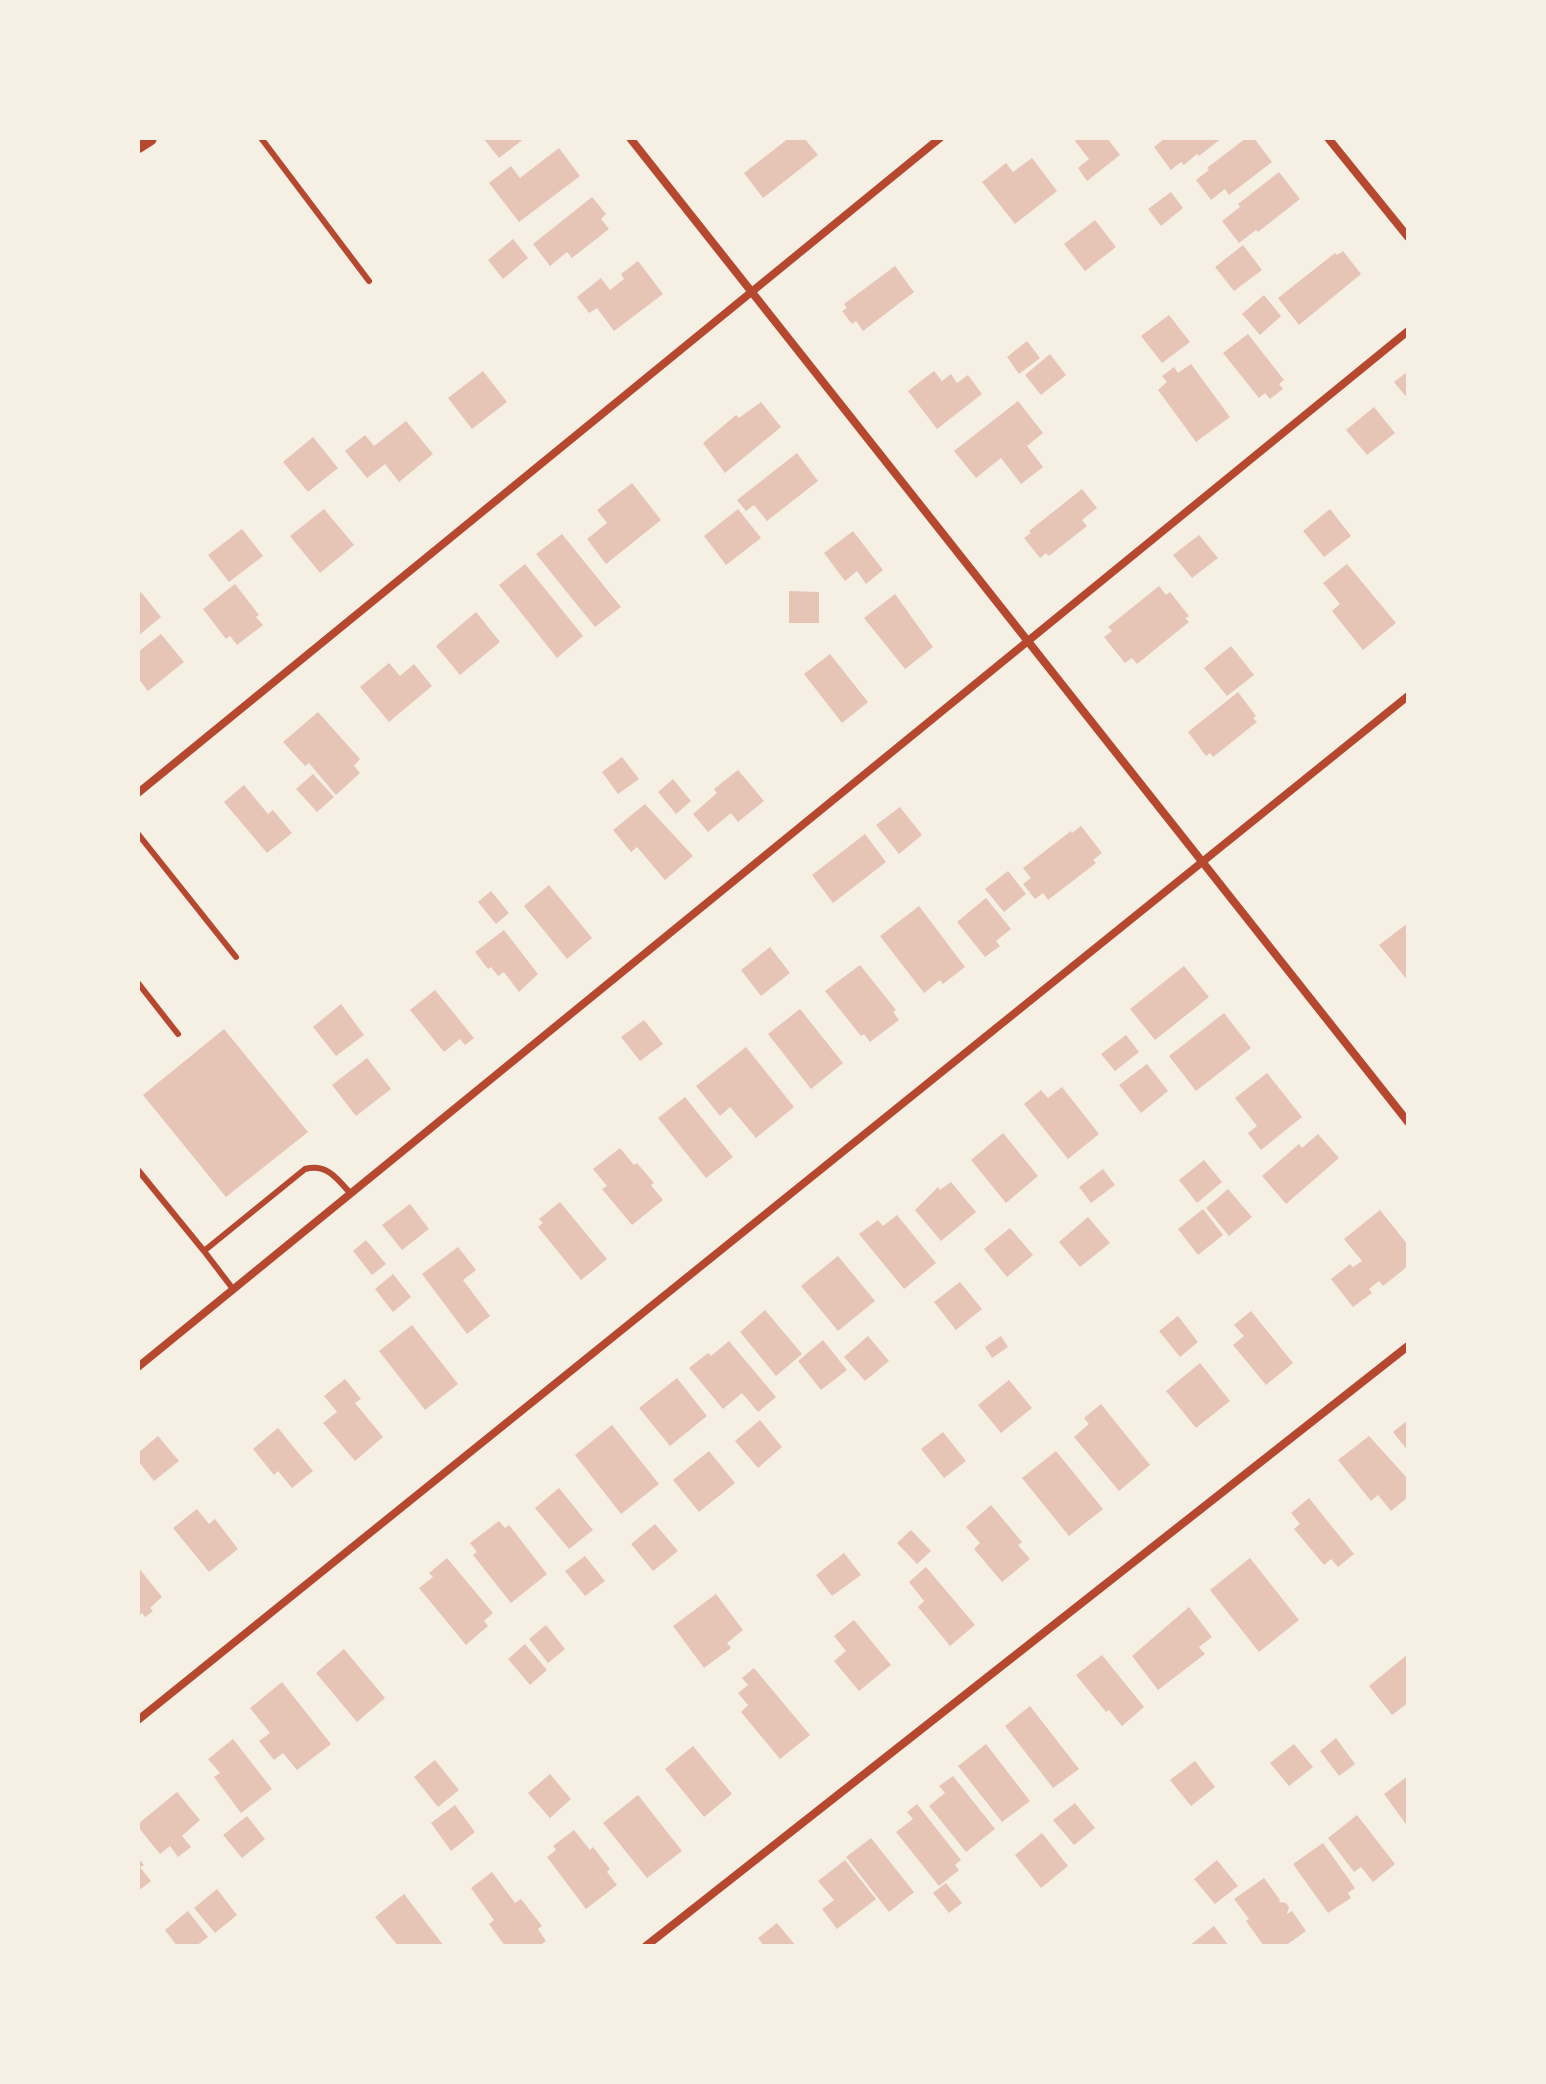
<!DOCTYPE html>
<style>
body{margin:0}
#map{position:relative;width:1546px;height:2084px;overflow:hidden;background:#f6efe4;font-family:Manrope,sans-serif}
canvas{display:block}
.frame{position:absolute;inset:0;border:140px solid #f6efe4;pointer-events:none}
</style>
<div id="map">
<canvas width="1546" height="2084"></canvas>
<div class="frame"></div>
</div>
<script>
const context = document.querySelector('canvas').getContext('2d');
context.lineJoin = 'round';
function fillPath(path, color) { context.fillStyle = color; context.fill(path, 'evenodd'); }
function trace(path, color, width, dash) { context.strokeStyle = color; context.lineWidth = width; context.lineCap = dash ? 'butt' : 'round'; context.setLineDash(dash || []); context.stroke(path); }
fillPath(new Path2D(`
 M483,138H525L499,158Z
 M789,138H804L818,155L763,198L744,173Z
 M1079,138H1107L1120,155L1087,181L1078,168L1089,159L1075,141Z
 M1165,138H1222L1199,156L1197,154L1184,165L1181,162L1171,170L1154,147Z
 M1246,138H1254L1272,162L1229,195L1225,189L1211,200L1196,180L1209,170L1207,168Z
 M559,148L580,176L519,222L489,183L511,166L520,178Z
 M1032,158L1057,191L1015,224L982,182L1006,163L1013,172Z
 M1279,172L1300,199L1258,232L1256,230L1239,243L1222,221L1240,207L1238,204Z
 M1171,192L1183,208L1161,226L1148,209Z
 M592,197L606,214L601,219L609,229L572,258L567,252L550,266L533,244Z
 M1095,220L1116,247L1085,271L1064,244Z
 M513,239L528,258L503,279L488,260Z
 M1243,245L1262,270L1234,291L1215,267Z
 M1343,251L1361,274L1299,325L1278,298L1335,253L1337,255Z
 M638,261L663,294L614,331L597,308L589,313L577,297L601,278L610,290L624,279L621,274Z
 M895,266L914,292L863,331L856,321L852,324L842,311L847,308L844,304Z
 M1264,295L1281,316L1260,335L1242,314Z
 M1169,315L1190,342L1162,363L1141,336Z
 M1248,334L1284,380L1279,384L1283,389L1270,399L1265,393L1259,398L1223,353Z
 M1027,341L1040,358L1019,374L1007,357Z
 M1050,354L1066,375L1041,395L1025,375Z
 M1191,364L1230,417L1196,442L1158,390L1167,382L1162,376L1174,367L1178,373Z
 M483,371L507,402L472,429L448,398Z
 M934,371L942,381L951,374L957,383L968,375L982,394L937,429L908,391Z
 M1408,371V399L1394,382Z
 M1018,401L1043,433L1027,446L1043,467L1021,484L1001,458L976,478L954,451Z
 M761,402L781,427L725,473L703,443L736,415L739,418Z
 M1374,407L1395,433L1367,455L1346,430Z
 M406,421L433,454L399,482L385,464L367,478L345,451L365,435L374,446Z
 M313,437L338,468L308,492L283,462Z
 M797,453L818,481L767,521L754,505L746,511L737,500Z
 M632,483L661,520L606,564L587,539L607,523L597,510Z
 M1082,489L1097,508L1082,520L1087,526L1049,556L1046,553L1040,558L1024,538L1031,533L1029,531Z
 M324,509L354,545L320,573L290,536Z
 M738,509L761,538L726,565L704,536Z
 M1330,509L1351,536L1324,557L1303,531Z
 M242,529L263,556L229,582L208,555Z
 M853,531L883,570L866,584L857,571L845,581L824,553Z
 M562,534L621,607L595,627L536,554Z
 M1199,535L1218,558L1192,578L1173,555Z
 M525,564L583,636L557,658L499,585Z
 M1347,564L1396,623L1363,650L1332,611L1340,604L1323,583Z
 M235,584L259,615L256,617L263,625L237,645L230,636L226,639L203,609Z
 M1159,586L1166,595L1170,592L1189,616L1185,618L1189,622L1137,664L1132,658L1125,663L1104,637L1112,631L1108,627Z
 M789,591L819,592V623H789Z
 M141,592L161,617L138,636V595Z
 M895,594L933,647L905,669L864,618Z
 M476,612L500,642L460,675L436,646Z
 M161,634L184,662L148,691L138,678V652Z
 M1231,646L1254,675L1227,696L1204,668Z
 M830,654L868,702L842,723L804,674Z
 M389,663L400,676L414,664L432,686L389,722L360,687Z
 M1238,692L1256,716L1253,718L1257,722L1213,757L1210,753L1206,756L1188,732Z
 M318,712L360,759L354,766L360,773L336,795L309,763L305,766L283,742Z
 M622,757L639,779L618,794L602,772Z
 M738,770L764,801L738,822L731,813L708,832L693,814L717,793L714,789Z
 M313,774L334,797L317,812L296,789Z
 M673,779L691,801L676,814L658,792Z
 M244,785L268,814L273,810L292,833L267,853L224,802Z
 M645,804L693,856L665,880L637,847L631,852L613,830Z
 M900,807L922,835L899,854L876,825Z
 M1081,826L1102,853L1093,860L1096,863L1048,900L1043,893L1035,899L1023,884L1031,878L1023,868L1071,831L1072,833Z
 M865,834L886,862L833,903L812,875Z
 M1008,871L1026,894L1004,912L985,889Z
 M549,885L592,938L567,959L524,906Z
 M491,891L509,913L496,924L478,902Z
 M986,898L1011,929L996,941L1000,946L985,957L957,922Z
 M919,906L965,967L943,984L940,980L924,993L880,936Z
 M1408,923V981L1379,945Z
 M504,930L538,974L519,992L504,972L498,976L491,967L488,969L475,952Z
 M770,947L790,973L761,996L741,970Z
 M860,965L896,1010L893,1012L899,1020L870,1042L864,1034L861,1036L825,991Z
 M1184,966L1209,997L1155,1040L1130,1009Z
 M435,990L474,1038L465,1045L460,1039L444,1052L410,1010Z
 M341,1004L364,1035L336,1056L313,1027Z
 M800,1009L843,1063L811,1089L768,1034Z
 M1224,1013L1251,1048L1196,1091L1169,1056Z
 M644,1020L663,1044L640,1061L621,1037Z
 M224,1029L308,1132L226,1197L143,1095Z
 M1126,1035L1139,1052L1115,1071L1101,1054Z
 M746,1047L794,1107L756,1138L730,1107L720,1116L696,1086Z
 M367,1058L391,1089L356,1116L332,1085Z
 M1147,1064L1168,1091L1141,1113L1119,1085Z
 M1267,1073L1302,1117L1261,1150L1248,1133L1257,1126L1235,1098Z
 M1062,1087L1099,1134L1068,1159L1024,1104L1041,1090L1048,1098Z
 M685,1097L733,1157L706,1178L658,1118Z
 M1003,1133L1038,1176L1006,1203L971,1160Z
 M1318,1134L1339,1158L1286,1204L1262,1176L1299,1144L1302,1148Z
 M620,1148L634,1165L637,1163L654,1183L651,1185L663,1200L632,1225L602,1189L607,1186L593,1169Z
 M1204,1160L1222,1182L1197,1203L1179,1180Z
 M1103,1169L1115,1185L1091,1203L1079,1187Z
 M951,1182L976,1212L941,1241L915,1210L938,1187L940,1190Z
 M1228,1189L1252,1217L1229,1236L1206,1208Z
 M560,1202L607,1259L581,1280L538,1227L543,1223L539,1219Z
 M410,1204L429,1229L402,1250L382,1225Z
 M1203,1209L1223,1235L1198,1255L1178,1229Z
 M1380,1210L1408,1245V1266L1383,1286L1379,1281L1369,1289L1372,1293L1353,1307L1331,1279L1350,1264L1353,1267L1362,1261L1344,1239Z
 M897,1215L936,1263L904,1289L859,1234L878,1220L883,1226Z
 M1088,1217L1110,1243L1080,1267L1059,1242Z
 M1010,1228L1033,1255L1007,1277L984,1249Z
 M366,1240L386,1264L372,1275L353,1251Z
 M458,1247L476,1270L463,1280L490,1316L467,1334L422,1274Z
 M838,1256L875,1301L838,1331L801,1286Z
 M393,1274L411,1297L393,1312L375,1289Z
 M960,1282L982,1309L956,1330L934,1302Z
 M765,1310L802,1354L776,1376L740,1332Z
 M1251,1311L1293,1363L1266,1385L1233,1345L1244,1336L1234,1325Z
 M1178,1316L1198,1342L1180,1357L1159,1331Z
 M412,1325L458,1384L425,1410L379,1351Z
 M868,1336L889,1361L865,1381L844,1357Z
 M1001,1336L1008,1347L992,1358L985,1347Z
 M823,1340L847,1370L821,1390L798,1361Z
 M729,1341L776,1397L758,1412L742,1393L723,1409L689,1368L708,1353L711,1356Z
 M1200,1363L1230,1401L1196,1428L1166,1391Z
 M677,1378L707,1416L670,1446L639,1408Z
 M345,1379L361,1399L355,1403L383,1437L355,1461L323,1423L337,1412L324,1396Z
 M1009,1380L1032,1408L1001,1433L978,1405Z
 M1101,1404L1150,1465L1119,1491L1074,1437L1089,1424L1084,1418Z
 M760,1420L782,1447L758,1468L735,1441Z
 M1408,1420V1451L1393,1432Z
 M612,1425L659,1484L621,1514L575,1455Z
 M278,1428L313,1471L292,1488L278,1471L274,1475L253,1449Z
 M943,1432L966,1461L944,1478L921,1449Z
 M158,1436L179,1461L154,1481L138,1461V1453Z
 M1369,1436L1408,1479V1497L1391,1511L1378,1495L1371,1501L1338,1460Z
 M709,1451L735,1483L699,1512L673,1480Z
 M1056,1451L1103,1509L1069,1536L1022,1478Z
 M559,1488L593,1530L569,1549L535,1508Z
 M1309,1498L1354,1554L1338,1567L1331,1559L1324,1565L1294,1529L1300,1524L1291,1513Z
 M991,1505L1022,1542L1018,1545L1030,1559L1002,1582L974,1549L980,1543L966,1527Z
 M197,1509L209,1524L215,1519L238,1549L209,1572L173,1528Z
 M499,1521L505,1528L509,1525L547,1574L511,1603L473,1555L477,1552L470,1543Z
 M655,1524L678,1551L653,1571L631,1544Z
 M911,1530L931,1551L917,1564L897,1543Z
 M844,1553L861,1575L832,1596L816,1575Z
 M585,1556L605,1581L585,1596L565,1571Z
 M447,1558L493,1613L484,1621L488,1626L466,1645L419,1588L433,1577L429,1573Z
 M1250,1558L1299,1620L1259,1652L1210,1590Z
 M138,1567L162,1597L150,1608L153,1611L145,1617L142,1613L138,1617Z
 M926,1567L975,1625L950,1646L918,1607L924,1601L909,1582Z
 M716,1594L743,1630L727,1643L731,1648L704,1668L673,1626Z
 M1189,1607L1212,1637L1199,1647L1205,1654L1158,1690L1132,1656Z
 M854,1620L891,1665L859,1691L834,1661L846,1651L834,1636Z
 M546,1625L565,1649L548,1663L529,1639Z
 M525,1644L547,1670L530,1685L508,1659Z
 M344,1649L385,1698L357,1722L316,1673Z
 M1408,1654V1703L1392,1715L1369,1686Z
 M1102,1655L1144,1707L1122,1726L1109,1710L1106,1712L1076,1675Z
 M754,1668L810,1735L780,1759L741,1712L748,1705L738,1693L748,1685L742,1678Z
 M282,1682L331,1744L297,1770L283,1753L274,1760L259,1741L270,1733L250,1708Z
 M1030,1706L1079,1769L1053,1788L1005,1726Z
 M1336,1738L1355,1764L1339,1776L1320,1751Z
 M233,1739L272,1789L241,1813L214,1777L220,1773L208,1759Z
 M986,1744L1030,1801L1002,1822L958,1766Z
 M1294,1744L1313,1767L1289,1786L1270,1763Z
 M693,1746L732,1794L704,1817L665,1769Z
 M435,1760L459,1790L438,1807L414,1777Z
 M1195,1761L1215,1787L1191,1806L1170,1780Z
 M550,1774L571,1799L550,1818L528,1793Z
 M953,1776L995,1829L966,1852L929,1806L945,1793L939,1786Z
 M1408,1776V1827L1384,1794Z
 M177,1792L200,1820L182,1836L191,1847L178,1857L170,1846L160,1854L138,1827V1824Z
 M638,1795L682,1851L647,1878L603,1823Z
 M1075,1803L1095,1828L1074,1845L1053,1820Z
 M917,1804L961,1860L955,1865L959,1870L939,1886L896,1832L913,1819L907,1812Z
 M455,1805L475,1832L451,1851L431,1823Z
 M1357,1815L1395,1864L1373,1882L1361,1867L1354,1872L1328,1838Z
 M247,1816L265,1839L242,1858L223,1835Z
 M574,1830L590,1850L593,1847L610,1869L607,1872L617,1885L586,1909L547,1857L556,1850L553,1846Z
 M1042,1833L1068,1866L1041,1888L1015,1855Z
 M871,1838L914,1892L889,1912L846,1857Z
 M1323,1843L1355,1888L1348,1893L1351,1898L1328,1913L1293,1864Z
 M138,1858L144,1865L140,1867L151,1881L138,1891Z
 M845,1860L876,1899L837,1929L822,1909L834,1900L818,1881Z
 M1217,1860L1238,1886L1215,1904L1194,1879Z
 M492,1872L515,1903L521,1899L542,1926L538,1929L546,1941L539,1946H505L489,1924L494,1920L471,1888Z
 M1264,1878L1280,1900L1279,1902L1286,1903L1289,1907L1287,1914L1292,1911L1306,1931L1285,1946H1264L1246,1921L1249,1919L1234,1899Z
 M946,1883L962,1903L949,1913L933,1893Z
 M217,1889L237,1915L215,1933L194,1908Z
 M404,1894L444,1946H398L375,1917Z
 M188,1911L208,1937L196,1946H177L165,1930Z
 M777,1923L796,1946H764L758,1938Z
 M1214,1926L1229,1946H1189Z`), '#e6c5b7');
trace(new Path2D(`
 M261,138L369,281
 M138,834L236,957
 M138,983L178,1034
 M138,1170L204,1251
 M233,1289L204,1251L305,1169C326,1163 337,1178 350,1193`), '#b5482f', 6);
trace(new Path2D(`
 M630,138L1408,1122
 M1328,138L1408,237
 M138,793L940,138
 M138,1367L1408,331
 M138,1720L1408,696
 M646,1946L1408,1346`), '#b5482f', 8);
trace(new Path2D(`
 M138,145L149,138`), '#b5482f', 16);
</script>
